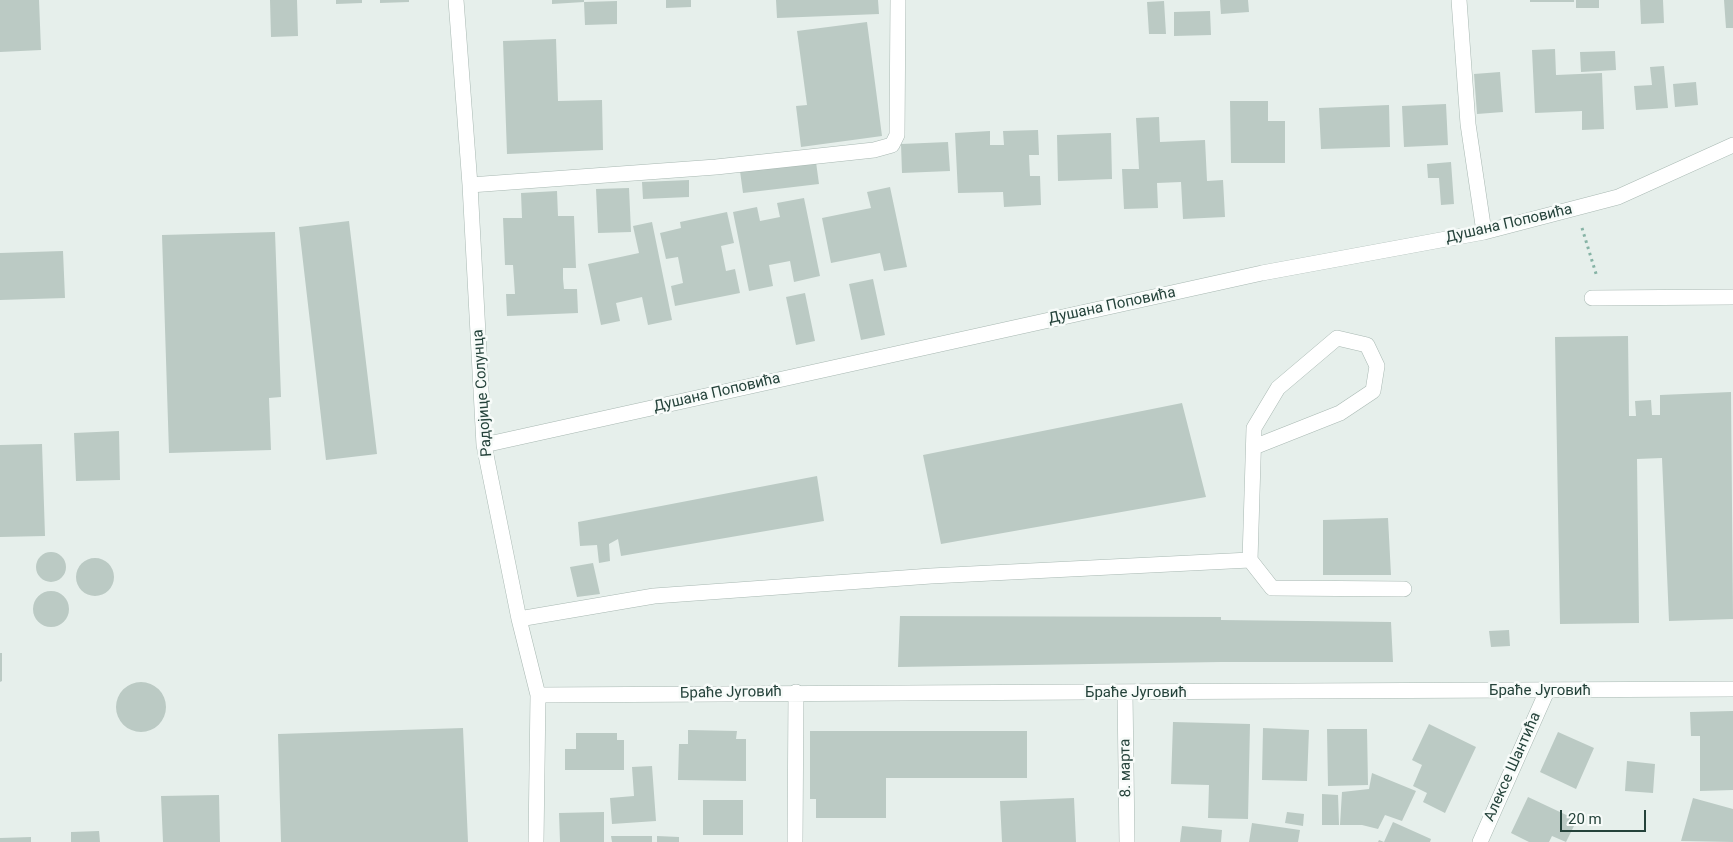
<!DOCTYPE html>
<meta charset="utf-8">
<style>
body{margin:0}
#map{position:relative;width:1733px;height:842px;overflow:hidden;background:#e6efeb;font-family:Roboto,sans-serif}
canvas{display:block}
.scale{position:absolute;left:1560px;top:810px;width:86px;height:22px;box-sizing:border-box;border:2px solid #24423a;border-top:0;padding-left:6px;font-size:15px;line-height:18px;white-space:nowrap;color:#24423a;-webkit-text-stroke:4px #f7fbf9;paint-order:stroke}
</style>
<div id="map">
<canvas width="1733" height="842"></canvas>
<div class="scale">20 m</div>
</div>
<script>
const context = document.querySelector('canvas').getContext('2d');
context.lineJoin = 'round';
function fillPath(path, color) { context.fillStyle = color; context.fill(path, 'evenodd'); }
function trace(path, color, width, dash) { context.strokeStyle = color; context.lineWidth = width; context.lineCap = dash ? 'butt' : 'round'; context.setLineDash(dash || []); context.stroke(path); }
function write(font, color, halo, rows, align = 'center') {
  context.font = font + ' Roboto,sans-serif'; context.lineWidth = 5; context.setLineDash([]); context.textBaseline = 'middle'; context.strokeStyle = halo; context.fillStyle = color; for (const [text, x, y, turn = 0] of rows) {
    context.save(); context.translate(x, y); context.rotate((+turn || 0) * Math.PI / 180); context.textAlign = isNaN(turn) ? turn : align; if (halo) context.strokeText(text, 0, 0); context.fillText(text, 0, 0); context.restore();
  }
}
fillPath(new Path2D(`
 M0,0H39L41,50L0,52Z
 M270,0H297L298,36L271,37Z
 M336,0H362V3L336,4Z
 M380,0H409V2L380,3Z
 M552,0H584V2L552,4Z
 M666,0H691V7L666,8Z
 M776,0H878L879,14L777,18Z
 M1220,0H1248L1249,12L1221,14Z
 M1530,0H1574V2H1530Z
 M1576,0H1599V8H1576Z
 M1640,0H1663L1664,23L1641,24Z
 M1724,0H1733V28H1726Z
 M617,1V24L585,25L584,2Z
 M1164,1L1166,34H1149L1147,2Z
 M1210,11L1211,35L1174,36V12Z
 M867,22L882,136L801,147L796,106L807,105L797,31Z
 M556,39L558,101L602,100L603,150L507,154L503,41Z
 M1555,49L1556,75L1602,73L1604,129L1582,130V111L1535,113L1532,50Z
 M1615,51L1616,70L1581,72L1580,52Z
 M1664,66L1668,108L1636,110L1634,86L1652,85L1650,67Z
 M1500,72L1503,112L1477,114L1474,74Z
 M1696,82L1698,105L1675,107L1673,84Z
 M1230,101H1268V121H1285V163H1231Z
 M1446,104L1448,145L1404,147L1402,106Z
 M1389,105L1390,147L1321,149L1319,108Z
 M1159,117L1160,142L1205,140L1207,181L1223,180L1225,217L1183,219L1181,182L1157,183L1158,208L1124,209L1122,169H1139L1136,118Z
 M1038,130L1039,155H1029L1030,176H1040L1041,205L1004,207L1003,192L958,193L955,133L990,131V145H1004L1003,131Z
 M1111,133L1112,179L1058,181L1057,135Z
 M948,142L950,171L902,173L901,144Z
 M816,162L819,184L743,193L740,171Z
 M1451,162L1454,204L1441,205L1439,178H1428L1427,164Z
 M689,180V197L643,199L642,182Z
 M890,187L907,267L884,271L880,253L831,263L822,218L871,208L867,192Z
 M629,188L631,232L598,233L596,189Z
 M557,191L558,216H574L576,268H563V279L564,289H577L578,313L507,316L506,294H515L514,279L513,265H505L503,218H522L521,193Z
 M804,198L820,276L794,282L790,261L769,265L773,286L749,291L733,212L757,207L760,221L780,217L777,203Z
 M727,212L734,243L721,246L726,271L735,269L740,293L675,306L671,286L683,283L678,257L666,259L660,233L681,228L680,222Z
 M349,221L377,454L326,460L299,227Z
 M652,222L672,320L648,325L642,297L616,303L620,321L601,325L588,264L639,253L633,226Z
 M275,232L281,397L269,398L271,450L169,453L162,235Z
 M63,251L65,298L0,300V253Z
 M873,279L885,335L861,340L849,284Z
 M805,293L815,341L796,345L786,297Z
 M1628,336L1629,416H1636L1635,401L1651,400L1652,415H1660V395L1731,392L1733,619L1669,621L1662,458L1637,459L1639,623L1560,624L1555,337Z
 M1182,403L1206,497L941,544L923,455Z
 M119,431L120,480L76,481L74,433Z
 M42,444L45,536L0,537V445Z
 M817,476L824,521L621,556L618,539L609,544L610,561L599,563L597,545L580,546L578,522Z
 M1388,518L1391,575H1323V520Z
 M36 567a15 15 0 1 1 30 0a15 15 0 1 1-30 0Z
 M76 577a19 19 0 1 1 38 0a19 19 0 1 1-38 0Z
 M593,563L600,594L577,597L570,567Z
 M33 609a18 18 0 1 1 36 0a18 18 0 1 1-36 0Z
 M900,616L1221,617V620L1391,622L1393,662H1221L898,667Z
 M1509,630L1510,646L1491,647L1489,631Z
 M0,653H2V681L0,682Z
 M116 707a25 25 0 1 1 50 0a25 25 0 1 1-50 0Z
 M1733,711V790L1700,791V736H1691L1690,712Z
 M1173,722L1250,724L1248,819L1208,818L1209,785L1171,784Z
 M1429,724L1476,747L1445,813L1423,802L1427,793L1413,786L1422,765L1412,760Z
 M463,728L468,842H281L278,734Z
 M1263,728L1309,730L1307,781L1262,780Z
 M1327,729H1367L1368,785L1328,786Z
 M688,730L737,731L736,739H746V781L678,780L679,744H688Z
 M810,731H1027V778H886V818H816V799H810Z
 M1558,732L1594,748L1576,789L1540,772Z
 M576,733H617V740H624V770H565V749H576Z
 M1627,761L1655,764L1653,793L1625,791Z
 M652,766L656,821L612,824L610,798L634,796L632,767Z
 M1372,773L1416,791L1402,821L1385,815L1378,829L1362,825H1340L1342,792L1369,789Z
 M1322,794L1338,795L1339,825H1322Z
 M219,795L220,842H163L161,796Z
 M1528,797L1577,820L1566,842L1552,836L1549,842H1529L1511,833Z
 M1074,798L1076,842H1002L1000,801Z
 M1693,798L1733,809V842L1681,841Z
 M703,800H743V835H703Z
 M604,812V842H560L559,813Z
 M1287,812L1304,814L1303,826L1285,823Z
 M1393,822L1431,839L1430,842H1378L1379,840L1384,842Z
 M1252,823L1300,830L1298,842H1249Z
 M1182,826L1222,830L1221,842H1180Z
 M99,831L100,842H71V832Z
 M611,836H652V842H612Z
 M657,836L679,837V842H657Z
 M31,837V842H0V838Z`), '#bbcac4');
const minor = new Path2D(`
 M456,0L470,185L484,445L519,619L538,695L536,842
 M1459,0L1468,124L1484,232
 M470,185L716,167L874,150L892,145L897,135L898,0
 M1592,298L1733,297
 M484,445L1262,273L1484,232L1618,197L1733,145
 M1250,560L1272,588L1404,589
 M519,619L654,596L931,576L1250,560L1254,428L1278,388L1337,338L1367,345L1377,366L1373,391L1340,413L1254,447
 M1125,693L1127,842
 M538,695C936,690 1335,693 1733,689
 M795,842L796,692
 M1480,842L1547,691`);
trace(minor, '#a8b8b2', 16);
trace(new Path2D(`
 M1582,228L1597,277`), '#86b3a5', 3, [2.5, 4]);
trace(minor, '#fff', 15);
write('15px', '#24423a', '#f7fbf9', [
 ["Душана Поповића",1509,224,-13],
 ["Душана Поповића",1112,306,-12],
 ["Радојице Солунца",483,393,-94],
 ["Душана Поповића",717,393,-13],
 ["Браће Југовић",1540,691],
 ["Браће Југовић",731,693,-1],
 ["Браће Југовић",1136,693],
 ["Алексе Шантића",1513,767,-66],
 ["8. марта",1126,768,-91]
]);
</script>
